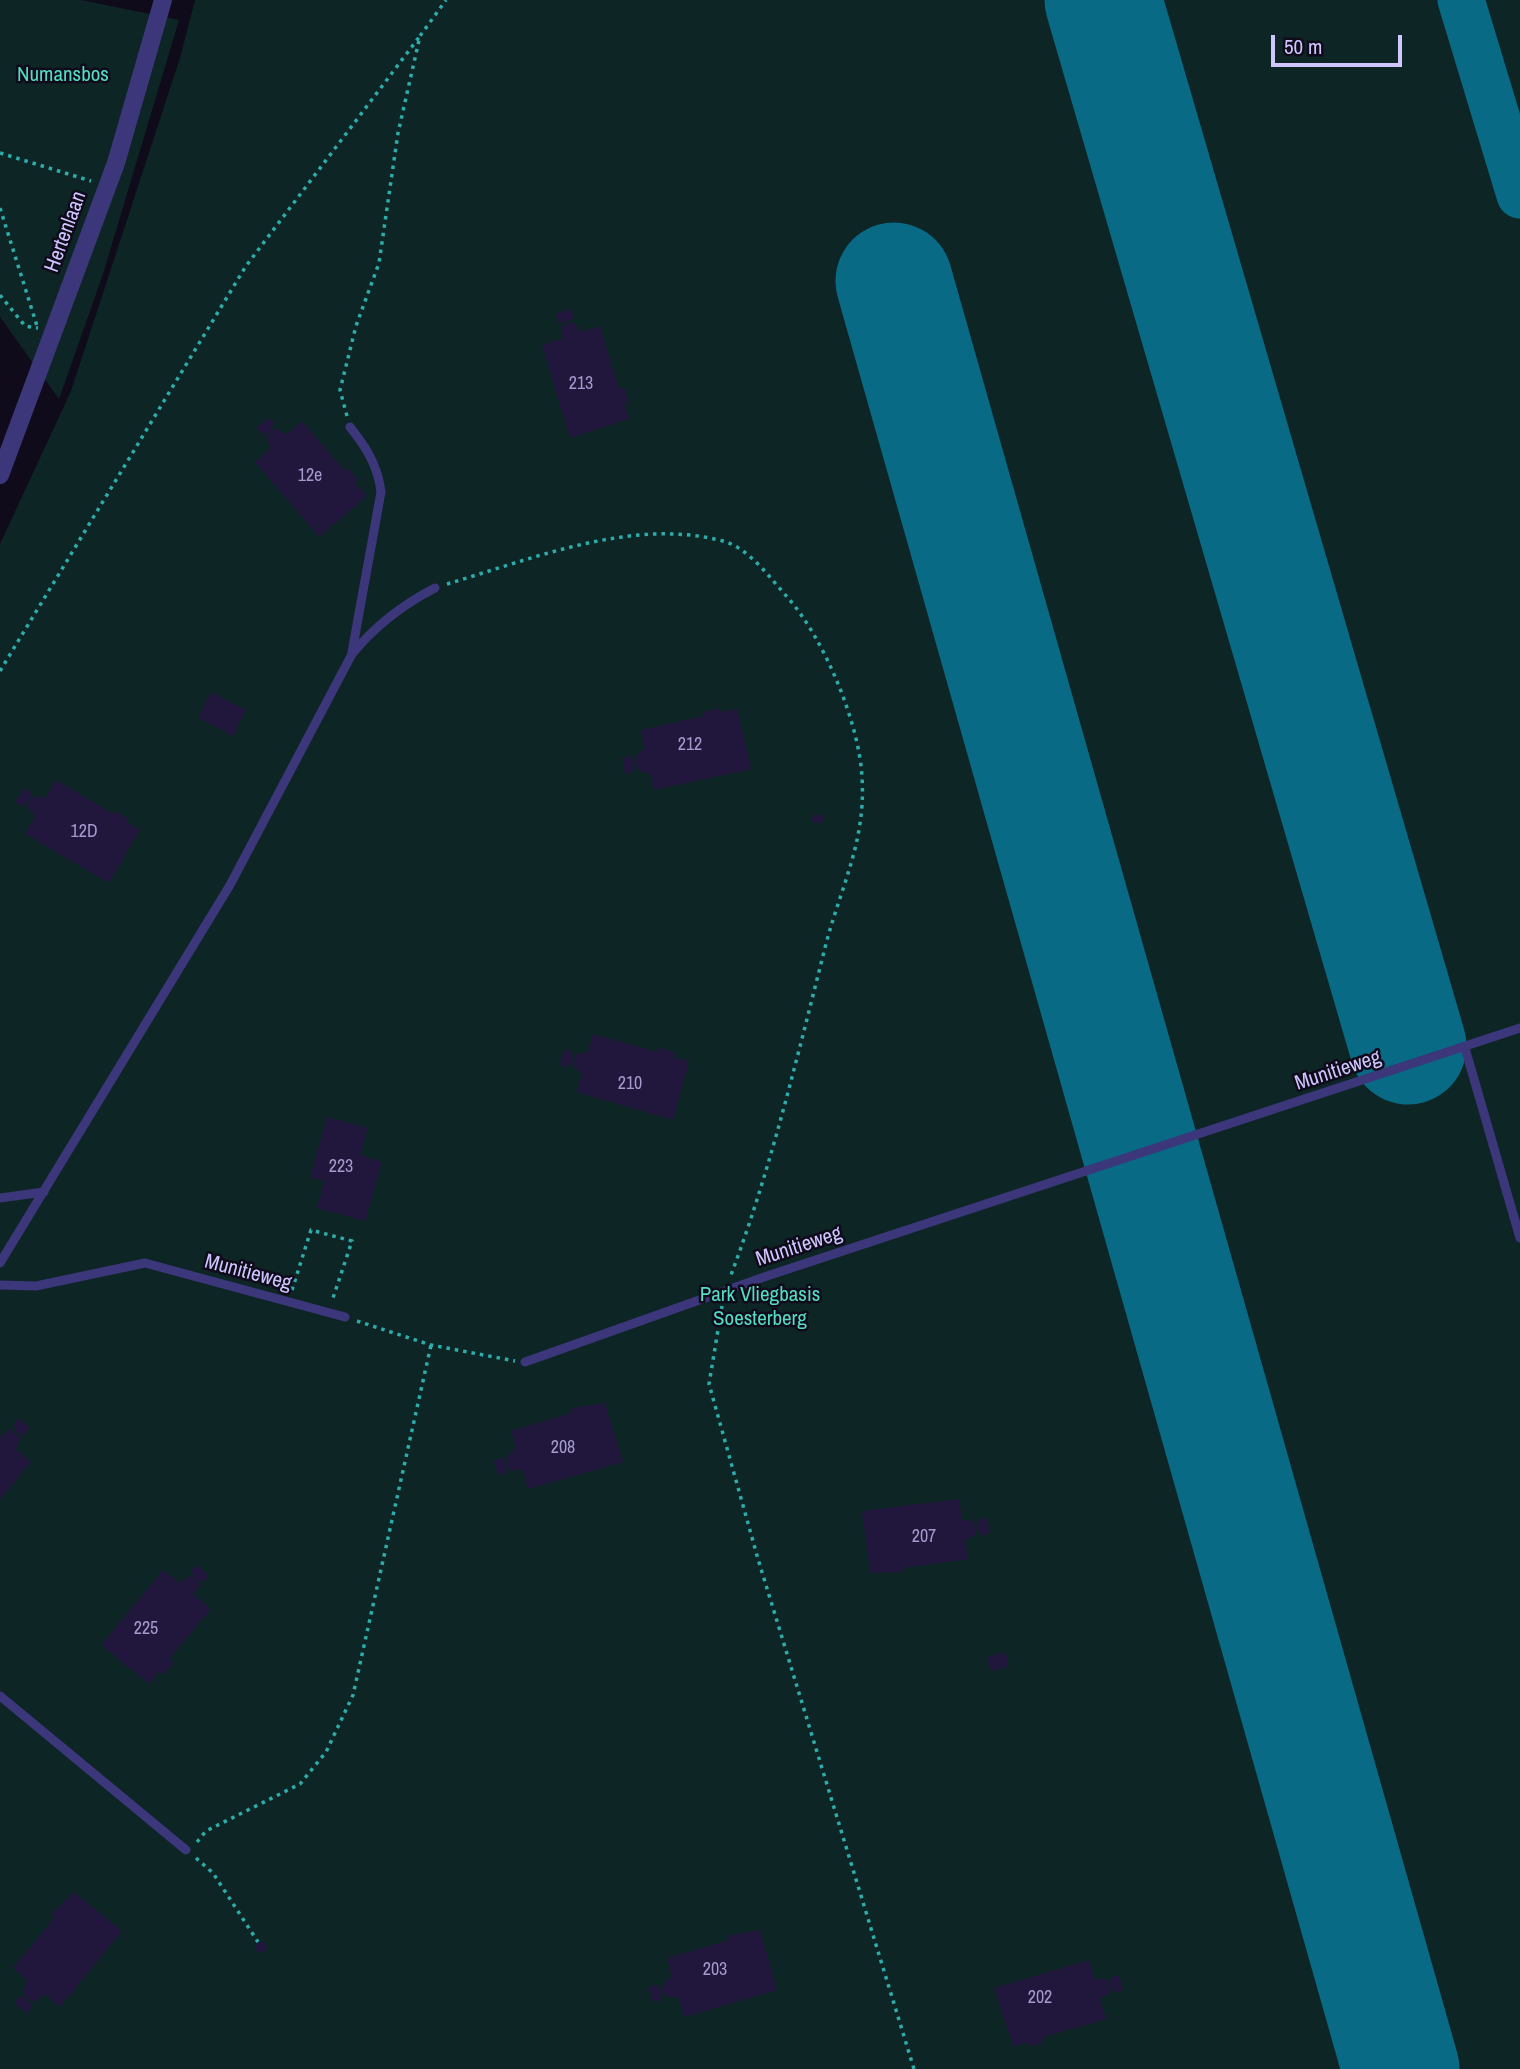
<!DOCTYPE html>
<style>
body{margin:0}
#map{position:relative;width:1520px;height:2069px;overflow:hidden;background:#0f0b1b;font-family:"Archivo Narrow",sans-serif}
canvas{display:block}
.scale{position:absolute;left:1271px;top:35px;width:131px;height:32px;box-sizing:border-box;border:4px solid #cfc6ff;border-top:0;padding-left:9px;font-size:21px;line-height:24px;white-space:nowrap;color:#cfc6ff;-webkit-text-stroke:5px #0f0b1b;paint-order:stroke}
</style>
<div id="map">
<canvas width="1520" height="2069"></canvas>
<div class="scale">50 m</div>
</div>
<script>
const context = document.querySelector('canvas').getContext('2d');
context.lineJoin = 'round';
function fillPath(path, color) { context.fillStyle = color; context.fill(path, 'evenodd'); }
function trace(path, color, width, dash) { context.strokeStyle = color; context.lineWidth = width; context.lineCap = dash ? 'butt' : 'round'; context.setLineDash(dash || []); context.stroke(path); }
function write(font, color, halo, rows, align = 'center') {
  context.font = font + ' "Archivo Narrow",sans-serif'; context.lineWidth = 5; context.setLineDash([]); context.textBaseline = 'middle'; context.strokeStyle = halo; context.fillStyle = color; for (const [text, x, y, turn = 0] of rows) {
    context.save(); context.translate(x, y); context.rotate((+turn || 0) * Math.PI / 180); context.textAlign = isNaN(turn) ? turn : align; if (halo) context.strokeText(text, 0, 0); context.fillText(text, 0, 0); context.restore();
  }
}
fillPath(new Path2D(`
 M0,0H81L179,20L103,274L59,399L0,317Z
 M195,0H1520V2069H0V544L71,391L180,58Z`), '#0e2525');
trace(new Path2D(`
 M1461,0L1520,195`), '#086a85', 47);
trace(new Path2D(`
 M1103,0L1408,1046
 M894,281L1401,2069`), '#086a85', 117);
fillPath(new Path2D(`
 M571,309L574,317L567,323L558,322L556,314Z
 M574,322L580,332L600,326L619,389L624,387L629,403L624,404L629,419L570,438L542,345L561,339V326Z
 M269,418L274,423L271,432L262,434L256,428Z
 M302,421L345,471L348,468L358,480L355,483L367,496L319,537L255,462L271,448L266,436L276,428L286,435Z
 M211,692L244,709L248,706L231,740V735L198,718Z
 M720,708L721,712L737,709L751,769L654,790L651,774L639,771L635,757L645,748L641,730L704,716L703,712Z
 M630,756L635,763L633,772L625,774L622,758Z
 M56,780L113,814L115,811L129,819L127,822L140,830L109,883L25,834L35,816L27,807L34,796L45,798Z
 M24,788L31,792L30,802L22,806L15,802Z
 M813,814L824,816L822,823L812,822Z
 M593,1034L657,1052L658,1048L675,1052L673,1057L689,1061L673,1120L577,1092L582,1074L573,1067L576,1054L588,1052Z
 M564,1049L572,1052L574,1060L568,1067L560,1065Z
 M327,1117L368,1128L360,1155L382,1162L365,1221L317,1208L324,1181L310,1177Z
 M605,1403L623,1462L528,1489L523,1470L510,1471L506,1458L516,1448L511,1431L572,1413V1408Z
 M18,1418L30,1428L25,1435L16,1433L13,1425Z
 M10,1429L21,1438L16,1449L31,1462L0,1500V1436Z
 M502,1458L507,1464L506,1473L498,1475L493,1460Z
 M959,1499L962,1520L974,1521L976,1535L965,1540L968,1559L903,1568L904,1572L870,1573L862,1511Z
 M988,1518L990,1534L981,1535L976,1528L979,1519Z
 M197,1565L209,1575L204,1582L195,1580L191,1571Z
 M163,1570L180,1583L190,1576L201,1585L193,1594L211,1609L169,1659L174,1663L163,1675L159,1671L149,1684L101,1645Z
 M1005,1652L1009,1666L991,1671L987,1657Z
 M74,1892L122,1931L60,2007L44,1994L34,2002L23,1994L27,1980L13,1968L54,1918L50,1915Z
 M760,1930L777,1990L684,2017L678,1997H666L662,1985L672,1976L667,1958L729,1940L727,1936Z
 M255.5 1947a5.5 5.5 0 1 1 11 0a5.5 5.5 0 1 1-11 0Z
 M1089,1960L1094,1979H1107L1111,1992L1100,1999L1106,2019L1043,2037L1044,2042L1029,2047L1028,2042L1013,2046L994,1988Z
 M1119,1975L1123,1990L1115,1992L1109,1985L1111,1977Z
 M657,1985L663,1991L661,2000L653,2002L649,1987Z
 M20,1996L28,1998L32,2006L27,2013L14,2003Z`), '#21173c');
trace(new Path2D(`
 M0,153L91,181
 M0,208L37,326
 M0,295L25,326L38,328
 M347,416L340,390L356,326L379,263L398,133L420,36L446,0
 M447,584C532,559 633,517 723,541C749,548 771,579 788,598C824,639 859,722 862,777C866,839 843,882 827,940C798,1053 772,1166 731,1275
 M0,671L246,266L420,36
 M292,1290L311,1230L352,1241L332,1301
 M722,1306L709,1384L758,1559L914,2069
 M357,1321L431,1345L515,1361
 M197,1842L206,1831L300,1784L326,1752L353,1695L431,1345
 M196,1858L213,1873L258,1942`), '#2dacab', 3.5, [3.5, 5]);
trace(new Path2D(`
 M350,427C366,447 378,466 381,492L352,652
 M1465,1048L1520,1238
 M0,1198L44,1192
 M0,1263L230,885L352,654C375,626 402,605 435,588
 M0,1285L36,1286L145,1263L345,1317
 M525,1362L767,1276L1520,1028
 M0,1696L186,1850`), '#3c367b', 9);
trace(new Path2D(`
 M0,475L116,163L163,0`), '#3c367b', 18);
write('18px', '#a49ace', null, [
 ["213",581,384],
 ["12e",310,476],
 ["212",690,745],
 ["12D",84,832],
 ["210",630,1084],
 ["223",341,1167],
 ["208",563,1448],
 ["207",924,1537],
 ["225",146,1629],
 ["203",715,1970],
 ["202",1040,1998]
]);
write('21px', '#53ddc2', '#0f0b1b', [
 ["Numansbos",63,75],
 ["Park Vliegbasis",760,1295],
 ["Soesterberg",760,1319]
]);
write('21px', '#cfc6ff', '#0f0b1b', [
 ["Hertenlaan",66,232,-70],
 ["Munitieweg",1338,1071,-18],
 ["Munitieweg",799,1247,-18],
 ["Munitieweg",248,1273,15]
]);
</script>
